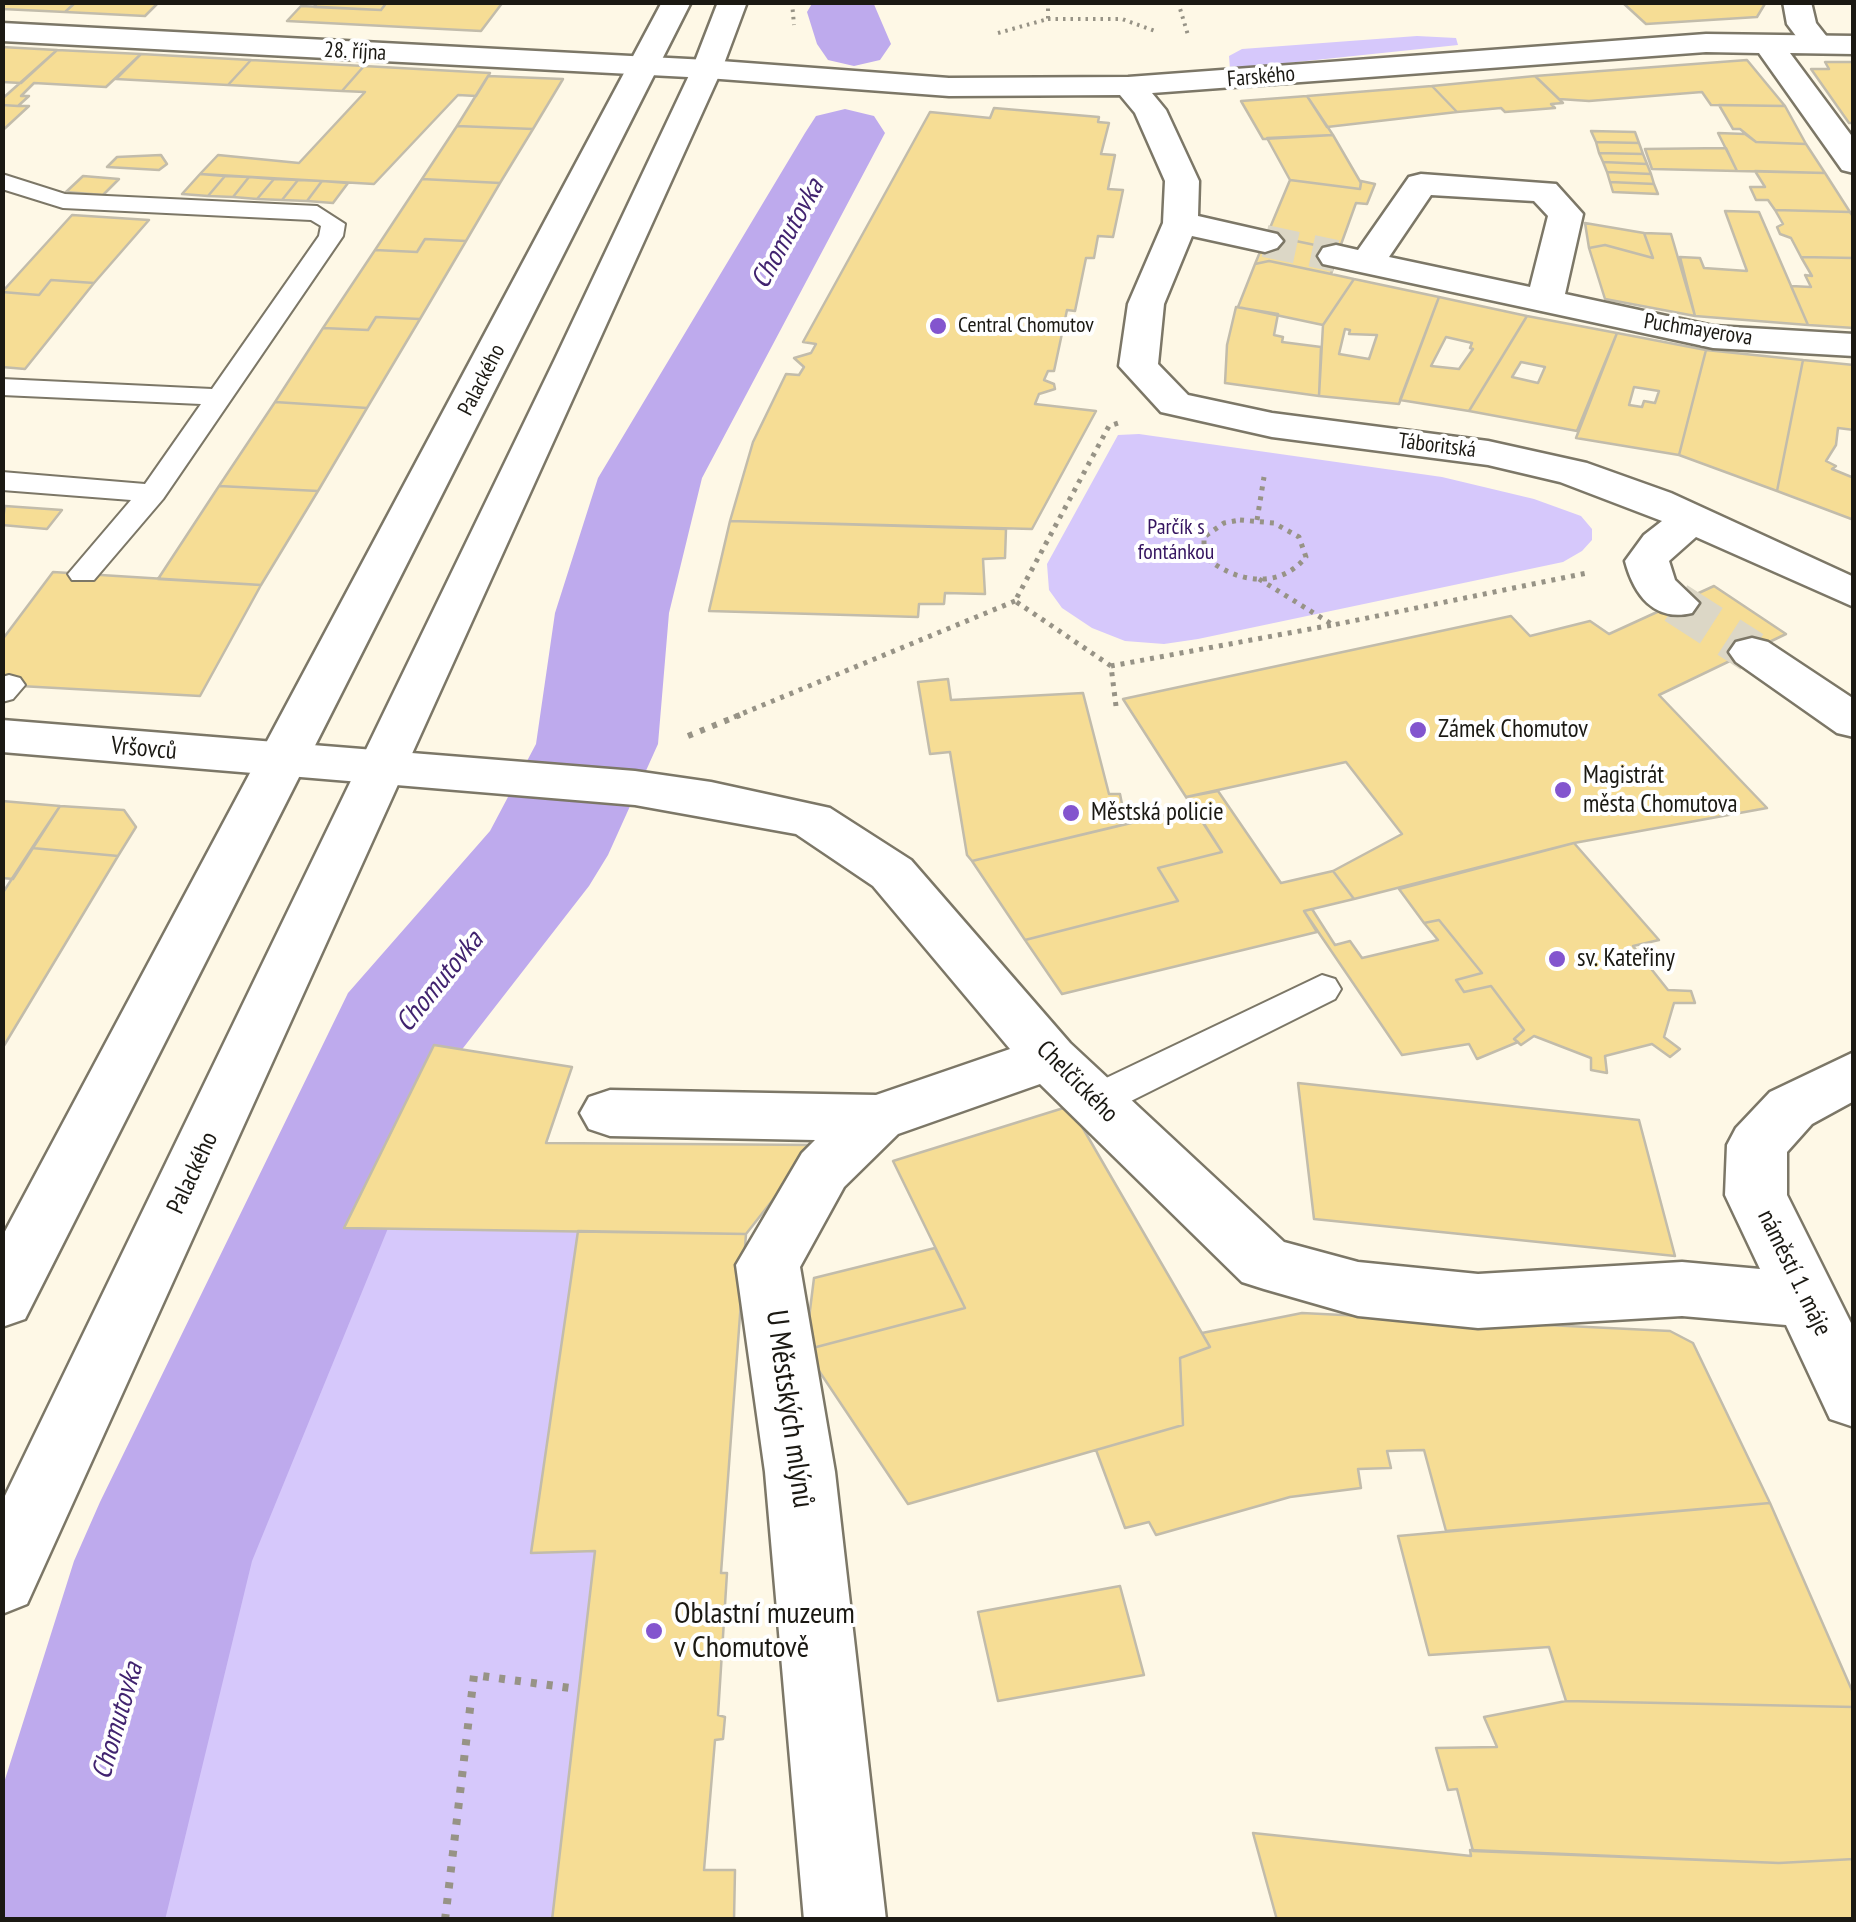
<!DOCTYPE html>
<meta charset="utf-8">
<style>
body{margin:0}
#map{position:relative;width:1856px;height:1922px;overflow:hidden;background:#fef8e6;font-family:"PT Sans Narrow",sans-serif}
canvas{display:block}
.frame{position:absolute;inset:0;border:5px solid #1b1913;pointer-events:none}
</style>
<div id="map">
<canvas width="1856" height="1922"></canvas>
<div class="frame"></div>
</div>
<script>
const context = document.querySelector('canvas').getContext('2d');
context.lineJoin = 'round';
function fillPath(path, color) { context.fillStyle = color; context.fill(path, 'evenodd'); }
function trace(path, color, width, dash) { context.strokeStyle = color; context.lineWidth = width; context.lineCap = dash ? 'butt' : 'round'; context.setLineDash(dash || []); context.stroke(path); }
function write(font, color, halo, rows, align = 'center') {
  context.font = font + ' "PT Sans Narrow",sans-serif'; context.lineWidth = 8; context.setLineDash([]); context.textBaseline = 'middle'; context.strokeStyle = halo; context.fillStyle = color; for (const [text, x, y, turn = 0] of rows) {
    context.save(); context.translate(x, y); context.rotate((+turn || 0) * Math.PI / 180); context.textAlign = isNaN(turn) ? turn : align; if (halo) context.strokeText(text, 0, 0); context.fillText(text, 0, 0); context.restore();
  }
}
fillPath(new Path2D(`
 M1417,36L1456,38L1458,45L1230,69L1229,56L1242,49Z
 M1139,434L1442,477L1534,499L1581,516L1592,529V540L1582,551L1563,562L1198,639L1164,644L1125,641L1092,628L1062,608L1049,590L1047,564L1118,435Z
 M344,1228L578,1231L531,1552L595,1551L552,1919L99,1920L229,1465Z`), '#d6c8fb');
fillPath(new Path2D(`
 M813,2H873L891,44L880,60L854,66L828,60L817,44L807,12Z
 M845,109L874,116L885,133L702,478L669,613L658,744L608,855L589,886L460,1052L252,1561L165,1920H2V1789L74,1561L100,1502L348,993L490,831L536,744L555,613L598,478L805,133L816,116Z`), '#beaaed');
const building = new Path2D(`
 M2,2H76L65,12L2,9Z
 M76,2H159L145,16L65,12Z
 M318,2H387L381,10L314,7Z
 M387,2H503L481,31L287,21L301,6L381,10Z
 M1622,2H1766L1757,17L1646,24Z
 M2,47L57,50L21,83L2,82Z
 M57,50L141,54L106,87L34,83L21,96H29L18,106L2,105V99Z
 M141,54L251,60L228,85L116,79Z
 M251,60L364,66L342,91L228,85Z
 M1747,60L1785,106L1711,105L1702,92L1589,101L1559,99L1535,76Z
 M1825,62H1854V123H1849L1811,69H1829Z
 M364,66L490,73L476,96L458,95L374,184L200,174L218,155L299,163L365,92L342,91Z
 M488,76L563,79L533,129L457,126Z
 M1535,76L1563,103L1551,104L1555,108L1505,112L1501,108L1457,112L1432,86Z
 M1432,86L1457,112L1327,127L1307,96Z
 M1307,96L1333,135L1263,139L1241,101Z
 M2,105L18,106H29L2,131Z
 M1719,105L1785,106L1806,144L1756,142L1740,129H1733Z
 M994,108L1099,117L1098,122L1109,123L1101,154L1115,155L1108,189L1123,190L1113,237L1098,236L1094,258H1086L1075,311L1067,310L1054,371H1048L1044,380L1054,384L1055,389L1039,394L1035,404L1096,411L1032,529L730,521L753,442L786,374L799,375L804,367L794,358L811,353L816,344L803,342L930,112L990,118Z
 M457,126L533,129L500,183L422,179Z
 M1591,131L1635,132L1639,143L1596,142Z
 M1718,133L1745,134L1756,142L1806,144L1825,173L1737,171Z
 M1333,135L1361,183L1360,189L1290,180L1267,138Z
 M1596,142L1639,143L1643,154L1599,153Z
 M1726,148L1737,171L1652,169L1645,149Z
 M1599,153L1643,154L1647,164L1603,162Z
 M161,155L167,164L159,170L107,167L117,157Z
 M1603,162L1647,164L1651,174L1607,172Z
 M1755,171L1825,173L1850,212L1775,210L1768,200H1756L1750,187H1765Z
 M1607,172L1651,174L1654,184L1610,182Z
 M200,174L225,176L208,196L182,194Z
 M83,176L119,179L103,195L66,192Z
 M225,176L249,177L233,197L208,196Z
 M249,177L274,179L257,199L233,197Z
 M274,179L298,180L282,200L257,199Z
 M422,179L500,183L466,241L425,239L417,252L375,250Z
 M298,180L322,181L307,201L282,200Z
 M1290,180L1360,189L1361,181L1375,184L1367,204L1356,203L1339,250L1267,235Z
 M322,181L348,183L333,203L307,201Z
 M1610,182L1654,184L1658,194L1613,192Z
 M1775,210L1850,212L1854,218V258L1801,257L1791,238L1780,234L1777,227L1783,224Z
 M1725,211L1759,212L1808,325L1695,316L1680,257L1700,258L1704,268L1747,271Z
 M72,215L149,220L94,283L51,280L39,295L2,292Z
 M1585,223L1644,233L1653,258L1605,245L1589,248Z
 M1644,233L1671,234L1695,316L1605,299L1589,248L1605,245L1653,258Z
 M1267,235L1339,250L1331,274L1269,261L1255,264Z
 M425,239L466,241L420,319L376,317L368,330L323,328L375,250L417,252Z
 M1801,257L1854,258V328L1808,325L1791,286L1811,287L1805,275L1812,276Z
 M1269,261L1331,274L1354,279L1323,325L1238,307L1255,264Z
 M1354,279L1439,297L1399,404L1319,396L1323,325ZM1345,329L1350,330L1349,334L1377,335L1369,359L1339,354Z
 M51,280L94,283L25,369L2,367V292L39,295Z
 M1439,297L1527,316L1469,411L1400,400ZM1446,337L1472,343L1470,348L1473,349L1459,369L1431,366Z
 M1236,307L1278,314L1274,335L1283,337L1282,342L1321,347L1319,396L1225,383L1227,345Z
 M1527,316L1617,333L1577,431L1469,411ZM1521,362L1545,367L1538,383L1512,377Z
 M376,317L420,319L367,408L275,402L323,328L368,330Z
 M1617,333L1706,350L1679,455L1576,438ZM1634,387L1659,391L1655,403L1644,401L1642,407L1629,405Z
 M1706,350L1803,360L1777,491L1679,455Z
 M1803,360L1854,365V430L1838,428L1836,445L1826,461L1836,466L1832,469L1854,478V520L1777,491Z
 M275,402L367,408L318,491L219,486Z
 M219,486L318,491L261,585L158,579Z
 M5,506L62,510L47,529L2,525Z
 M730,521L1006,529L1005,558L983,559L985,594L945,593L944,604H919L918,617L709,611Z
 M53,572L261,585L200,696L2,685V640Z
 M1714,586L1786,634L1659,695L1767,808L1574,843L1354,899L1333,871L1402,834L1346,762L1186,797L1123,699L1511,616L1530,636L1590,621L1609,634Z
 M948,679L951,700L1083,693L1109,794H1120L1126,824L972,861L967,855L950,752L930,754L918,682Z
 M1218,791L1281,883L1333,871L1354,899L1304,911L1317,932L1062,994L1025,940L1178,901L1158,868L1222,852L1186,797Z
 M2,801L60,806L13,879L2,878Z
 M60,806L124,810L136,827L118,856L32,848Z
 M1194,808L1222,852L1158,868L1178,901L1025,940L972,861Z
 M1574,843L1659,940L1633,946L1668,990L1691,991L1695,1003H1674L1664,1037L1680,1049L1670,1057L1652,1044L1605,1056L1607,1073L1591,1070V1058L1534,1036L1521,1045L1514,1039L1524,1030L1491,986L1464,992L1456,980L1482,973L1439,920L1424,923L1399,889Z
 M32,848L118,856L2,1049V894Z
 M1312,909L1335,945L1350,941L1362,958L1438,940L1424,923L1439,920L1482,973L1456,980L1464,992L1491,986L1524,1030L1514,1039L1518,1042L1477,1059L1469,1044L1402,1055L1304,911Z
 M434,1045L572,1067L546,1143L816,1145L746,1234L344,1228Z
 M1298,1083L1639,1120L1675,1256L1314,1219Z
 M1070,1106L1210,1347L1180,1358L1183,1425L908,1504L805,1350L965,1308L893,1161Z
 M578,1231L746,1234L721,1573H727L718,1715L725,1717L723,1739L715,1740L704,1870H735L734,1920H552L595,1551L531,1553Z
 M935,1248L965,1308L805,1350L814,1278Z
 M1302,1313L1670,1331L1693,1343L1770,1503L1446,1531L1424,1450L1387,1451L1391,1468L1358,1469L1361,1488L1290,1497L1156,1535L1149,1522L1125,1528L1096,1450L1183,1425L1180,1358L1210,1347L1202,1333Z
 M1770,1503L1854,1695V1707L1566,1701L1549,1647L1429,1655L1398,1536Z
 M1120,1586L1144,1675L998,1701L978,1612Z
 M1566,1701L1854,1707V1859L1779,1863L1473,1851L1457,1789L1448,1790L1436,1748L1497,1747L1484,1717Z
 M1253,1833L1471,1856L1470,1850L1779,1863L1854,1859V1920H1277Z`);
fillPath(building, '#f6dd95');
trace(building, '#c2bcab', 2.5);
trace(new Path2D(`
 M1265,241L1336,256`), '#dcd7c6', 32, [32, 16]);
trace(new Path2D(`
 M1676,603L1752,652`), '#dcd7c6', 42, [42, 21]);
const service = new Path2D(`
 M2,174L65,194L317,206L345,224L343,236L163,499L94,580H72L68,574L131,500L2,490V472L145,484L201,404L2,395V379L212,389L319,236L321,226L311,220L63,208L2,189Z
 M9,675L20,678L25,685L13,699L2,702V677Z
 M1322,975L1335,979L1341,989L1335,999L1109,1112L1095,1116L1081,1112L1075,1101L1081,1090Z`);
const pedestrian = new Path2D(`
 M1783,2H1811L1816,23L1831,42L1827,48H1805L1787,24Z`);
const minor = new Path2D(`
 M2,23L707,60L949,78L1128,77L1706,34L1854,36V54L1790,53L1854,139V173L1842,170L1759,53L1706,52L1152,93L1166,110L1199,181L1198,216L1277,234L1283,241L1277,248L1265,252L1192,236L1164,304L1158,364L1188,395L1272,413L1488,441L1587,463L1671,493L1854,577V607L1696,537L1669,561L1675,580L1699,603L1692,613C1654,622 1634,595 1625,561L1644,535L1662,521L1560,482L1488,465L1272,437L1161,412L1119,366L1128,304L1163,223L1165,181L1135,113L1120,95L949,96L707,78L2,41Z
 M1421,174L1556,184L1583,214L1565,294L1713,326L1854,334V356L1713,348L1323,264L1318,256L1323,248L1336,245L1358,250L1409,177ZM1431,195L1534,201L1548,216L1530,287L1389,257Z
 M1752,638L1768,642L1854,699V737L1837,733L1736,662L1729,652L1736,642Z
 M2,720L635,771L711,782L830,808L911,860L1070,1043L1284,1242L1358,1262L1478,1274L1682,1262L1760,1269L1725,1195L1727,1145L1736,1128L1770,1092L1854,1052V1101L1812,1124L1787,1152V1195L1854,1329V1427L1830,1419L1786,1325L1682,1316L1478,1328L1358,1316L1264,1289L1242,1282L1040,1084L898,1134L844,1187L800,1267L835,1472L886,1920H804L765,1472L736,1265L802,1153L815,1140L610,1136L589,1129L580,1113L589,1097L610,1090L876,1095L1010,1049L873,886L796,834L635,805L2,752Z`);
const secondary = new Path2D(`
 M662,2H691L25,1319L2,1327V1237Z
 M718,2H747L722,69L27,1604L2,1614V1502L555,359L692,69Z`);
trace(service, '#7c7767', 4);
trace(pedestrian, '#7c7767', 5);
trace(minor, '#7c7767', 5);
trace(secondary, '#7c7767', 5);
trace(new Path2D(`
 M792,2L794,25
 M1178,2L1188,35
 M1048,19H1122L1155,31
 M998,33L1048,19V2`), '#979386', 4, [2.5, 5]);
trace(new Path2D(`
 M1240,520L1274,523L1299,537L1306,557C1278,591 1234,582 1204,556V537L1224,523Z
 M1257,520L1264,477
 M1259,579L1333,625L1587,573
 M1111,666L1015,601L1109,426L1118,423
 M1116,706L1111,666L1332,625
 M734,717L1015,601`), '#979386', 5, [4, 6]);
trace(new Path2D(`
 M688,736L740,715`), '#979386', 6, [5, 8]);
trace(new Path2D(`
 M445,1920L474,1675L578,1689`), '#979386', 8, [6, 10]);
fillPath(service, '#fff');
fillPath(pedestrian, '#fff');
fillPath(minor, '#fff');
fillPath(secondary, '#fff');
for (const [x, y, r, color] of [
 [938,326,10,"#8355ce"],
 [1418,730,10,"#8355ce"],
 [1563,790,10,"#8355ce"],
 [1071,813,10,"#8355ce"],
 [1557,959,10,"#8355ce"],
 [654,1631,10,"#8355ce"]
]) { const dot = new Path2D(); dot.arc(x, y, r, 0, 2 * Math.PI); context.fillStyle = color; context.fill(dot); trace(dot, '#fff', 4); }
write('22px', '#1b1913', '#fff', [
 ["28. října",355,52,3],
 ["Farského",1261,77,-5],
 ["Puchmayerova",1698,330,9],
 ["Palackého",482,380,-63],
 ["Táboritská",1437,446,7]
]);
write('22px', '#1b1913', '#fff', [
 ["Central Chomutov",958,326]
], 'left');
write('22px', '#351460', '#fff', [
 ["Parčík s",1176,528],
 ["fontánkou",1176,553]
]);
write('25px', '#1b1913', '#fff', [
 ["Zámek Chomutov",1438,730],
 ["Magistrát",1583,776],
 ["města Chomutova",1583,805],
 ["Městská policie",1091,813],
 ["sv. Kateřiny",1577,959]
], 'left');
write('25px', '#1b1913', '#fff', [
 ["Vršovců",144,749,5],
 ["Chelčického",1077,1082,45],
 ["Palackého",193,1173,-65],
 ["náměstí 1. máje",1794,1273,64]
]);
write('italic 28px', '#41236f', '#fff', [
 ["Chomutovka",788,234,-61],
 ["Chomutovka",440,982,-51],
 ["Chomutovka",118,1721,-74]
]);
write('30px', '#1b1913', '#fff', [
 ["U Městských mlýnů",789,1409,82]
]);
write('30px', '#1b1913', '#fff', [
 ["Oblastní muzeum",674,1614],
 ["v Chomutově",674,1648]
], 'left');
</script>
